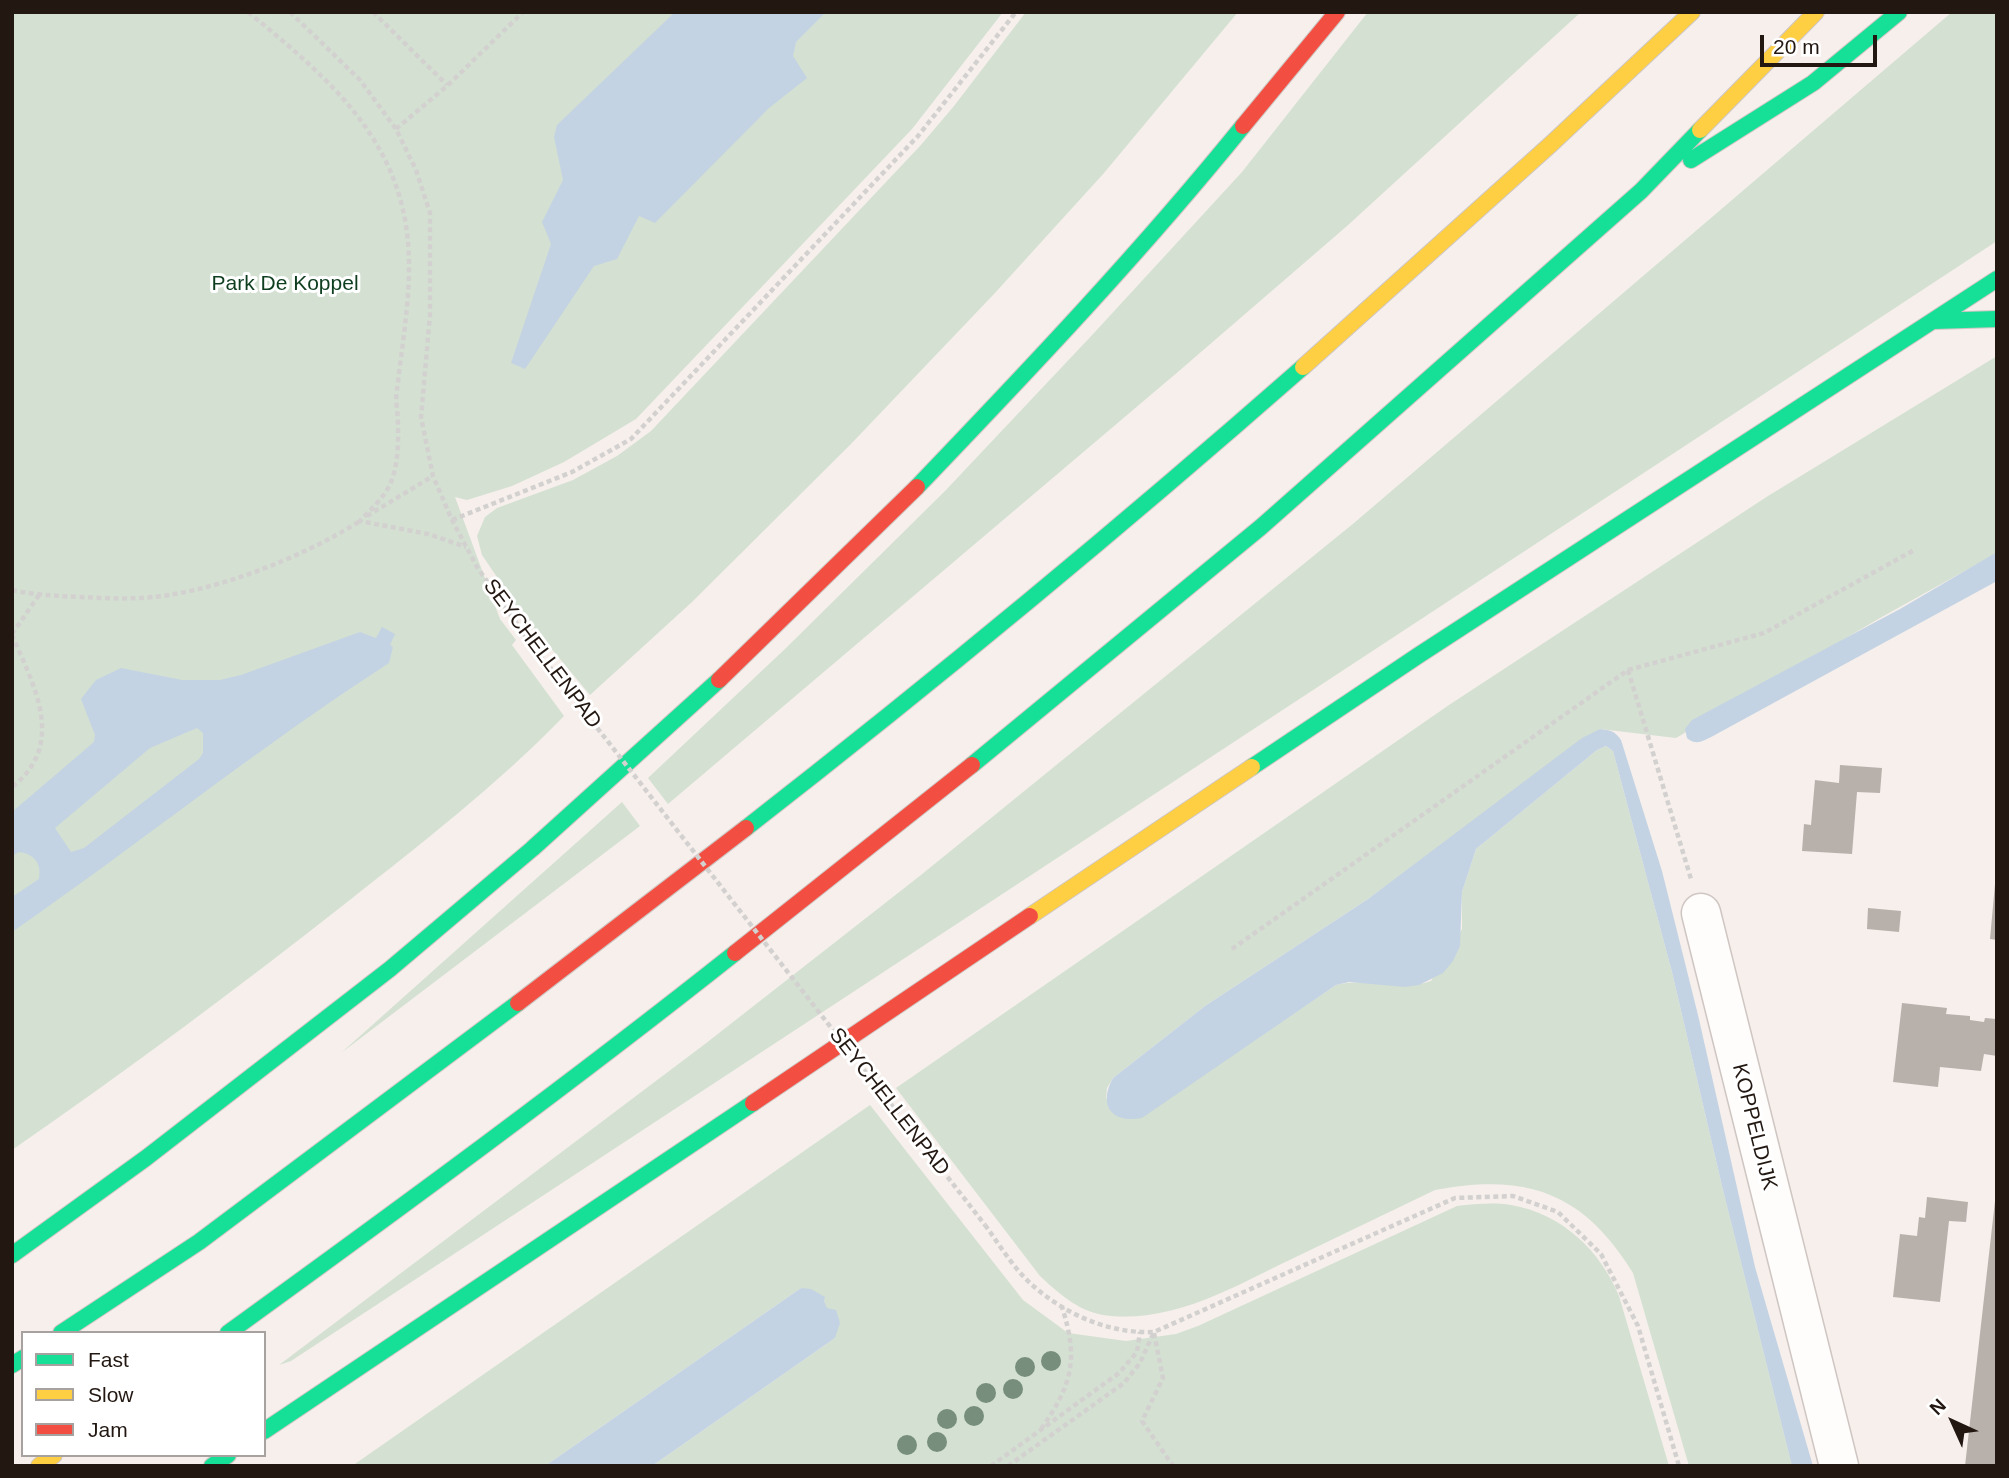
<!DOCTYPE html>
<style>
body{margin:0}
#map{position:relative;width:2009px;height:1478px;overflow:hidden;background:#f6efeb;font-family:Arial,sans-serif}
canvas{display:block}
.frame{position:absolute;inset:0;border:14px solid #221711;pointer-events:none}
.legend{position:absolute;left:21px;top:1331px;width:245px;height:126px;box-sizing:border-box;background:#fff;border:2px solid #a7a2a0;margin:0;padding:9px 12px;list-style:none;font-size:21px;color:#221711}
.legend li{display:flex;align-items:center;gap:14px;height:35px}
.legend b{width:35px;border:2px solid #a7a2a0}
.north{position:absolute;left:1918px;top:1387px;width:70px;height:70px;-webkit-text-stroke:5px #fff;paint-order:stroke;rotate:315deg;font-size:19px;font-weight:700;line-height:28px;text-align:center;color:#221711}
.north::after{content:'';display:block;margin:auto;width:24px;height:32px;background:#221711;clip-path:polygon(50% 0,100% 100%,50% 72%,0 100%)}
.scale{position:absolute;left:1760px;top:35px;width:117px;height:32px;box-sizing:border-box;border:4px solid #221711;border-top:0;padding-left:9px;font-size:21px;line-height:24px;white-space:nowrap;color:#221711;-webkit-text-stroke:5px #fff;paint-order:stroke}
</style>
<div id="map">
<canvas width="2009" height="1478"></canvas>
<div class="frame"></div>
<ul class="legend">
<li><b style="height:9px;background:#16e098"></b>Fast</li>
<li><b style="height:9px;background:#ffcf43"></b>Slow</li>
<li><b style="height:9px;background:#f24e42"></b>Jam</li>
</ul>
<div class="north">N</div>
<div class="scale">20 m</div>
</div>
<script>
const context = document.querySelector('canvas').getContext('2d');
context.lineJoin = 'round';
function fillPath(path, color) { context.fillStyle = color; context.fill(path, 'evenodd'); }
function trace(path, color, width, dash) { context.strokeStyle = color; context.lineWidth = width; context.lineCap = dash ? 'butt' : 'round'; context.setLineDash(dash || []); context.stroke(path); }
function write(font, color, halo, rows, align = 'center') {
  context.font = font + ' Arial,sans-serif'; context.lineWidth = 6; context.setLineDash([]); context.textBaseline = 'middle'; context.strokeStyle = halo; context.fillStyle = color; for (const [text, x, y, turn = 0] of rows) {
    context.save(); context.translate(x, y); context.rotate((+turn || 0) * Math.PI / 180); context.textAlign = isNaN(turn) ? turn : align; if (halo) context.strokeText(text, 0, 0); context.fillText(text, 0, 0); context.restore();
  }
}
fillPath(new Path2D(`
 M12,12H1003L912,129L636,419L564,462L512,486L467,500L455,497L500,619L516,640L512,645L564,716C497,785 422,843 346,903C237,989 126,1071 12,1150Z
 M1026,12H1238L1104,173L994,294L850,445L692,602L590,695L520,611L482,555L477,536L485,517L497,508L573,480L617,456L651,431L920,146L954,106Z
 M1368,12H1581L1347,226L1179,371L668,804L648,778L785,649L945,491L1094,333L1242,172Z
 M1952,12H1997V241L291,1361L279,1365L705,1044L921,875L1354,523Z
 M1997,356V553L1880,618L1676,738L1600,729L1368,899L1205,1006L1113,1078L1107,1088L1106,1099L1237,1052L1336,985C1368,977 1400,992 1431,981L1462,929V892L1476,849L1597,750L1606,746L1613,751L1672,972L1722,1186L1792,1466H1689L1633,1273C1583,1192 1527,1173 1435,1190C1390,1212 1345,1233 1300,1255C1238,1284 1174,1325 1103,1315C1078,1311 1057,1292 1040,1276L896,1088L1449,705L1768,496Z
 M622,802L640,826L341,1053Z
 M870,1105L1023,1300L1068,1333L1126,1341L1176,1334L1198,1326L1457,1206C1475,1204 1493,1202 1511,1205C1562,1214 1600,1250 1619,1296L1669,1466H652L835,1338L824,1301L801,1288L545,1466H352Z`), '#d4e0d2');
fillPath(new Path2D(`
 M675,12H826L796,42L793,56L807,78L769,108L655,223L639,216L617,259L594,266L525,369L511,363L551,244L542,222L563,180L554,137L557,125Z
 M1997,552V581L1713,736C1703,741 1696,746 1687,738L1685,729L1692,720L1900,609Z
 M382,627L395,634L390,645L393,647L389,663C259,747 139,844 12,932V897L39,879C42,863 34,854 19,852L12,856V812L94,742L95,735L81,699L96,680L121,668L182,680H220L241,675L360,632L376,638ZM197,728L203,733V753L199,759L84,848L71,852L55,828L150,748Z
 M1600,729C1610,730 1615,731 1621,740L1662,871L1698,1015L1755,1267L1813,1466H1792L1722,1186L1672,972L1613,751L1606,746L1597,750L1476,849L1462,892L1460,946L1453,961L1443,973L1419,985L1405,987L1349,982L1336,985L1142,1118C1111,1124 1098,1105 1113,1078L1205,1006L1368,899L1582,738Z
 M801,1288L811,1289L825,1297L824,1301L827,1308L836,1310L840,1323L835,1338L652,1466H545Z`), '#c3d3e3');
fillPath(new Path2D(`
 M1840,765L1882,768L1880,793L1857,792L1852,854L1802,851L1804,824L1811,825L1815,780L1839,783Z
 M1995,884H1997V940L1990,939Z
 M1868,908L1901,911L1899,932L1867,929Z
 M1902,1003L1947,1008L1946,1014L1970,1016V1020L1984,1022L1985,1018L1997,1019V1056L1984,1054L1981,1071L1940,1067L1938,1087L1893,1082Z
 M1927,1197L1968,1202L1966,1222L1949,1221L1940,1302L1893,1297L1900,1234L1917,1236L1919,1217L1925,1218Z
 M1995,1201H1997V1466H1965Z`), '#b8b0ab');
const street = new Path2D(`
 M1701,913L1839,1466`);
const fast = new Path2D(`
 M1691,160L1813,83L1899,12
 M1933,321L1997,319
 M917,487C1029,370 1141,252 1243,126
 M972,765L1261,527L1641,191L1700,130
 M1252,767L1419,655L1997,279
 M746,828C936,680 1122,526 1303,367
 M12,1255L146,1158L390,969L532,849L719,680
 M61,1333L199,1242L518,1003
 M228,1333C399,1209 570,1084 735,953
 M12,1365L23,1358
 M264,1431L753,1103
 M212,1466L228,1455`);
const slow = new Path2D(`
 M1700,130L1816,12
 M1303,367L1550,145L1692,12
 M1030,916L1252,767
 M39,1466L54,1455`);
const jam = new Path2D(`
 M1243,126L1337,12
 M719,680L917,487
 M735,953L972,765
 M518,1003L746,828
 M753,1103L1030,916`);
trace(street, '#cfc6c2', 41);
trace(fast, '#cfc6c2', 18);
trace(slow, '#cfc6c2', 18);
trace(jam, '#cfc6c2', 18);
trace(new Path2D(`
 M248,12C336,84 412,149 409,273C408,316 400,358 396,400C399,422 400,462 391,482C385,497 370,510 360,521L428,534L466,547
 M290,12L360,80L396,129L416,170L430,213V315L421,417L433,476L452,520L477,567L524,634
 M373,12L447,85
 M396,129L447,86L523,12
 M367,516L433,476
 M452,520L572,472L631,439L918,136L1016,12
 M12,590C35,595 57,596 81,597C100,598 120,599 140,598C208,595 302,558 360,521
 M12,634L39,595
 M12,635C34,686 67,744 12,787
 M1628,670L1764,633L1916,549
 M1232,949L1628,670L1691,879
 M985,1225C999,1244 1012,1266 1029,1282C1062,1313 1108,1334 1154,1332L1455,1198L1513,1196L1558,1212L1601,1254L1638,1326L1679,1466
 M1154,1333L1163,1378L1142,1421L1173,1466
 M1041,1429C1072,1385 1079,1360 1062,1307
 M991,1466L1119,1373L1137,1352L1140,1332
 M1008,1466L1124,1383L1140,1363L1154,1332`), '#d3d1d0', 4.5, [5, 3.5]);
trace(street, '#fefdfc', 38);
trace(fast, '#16e098', 16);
trace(slow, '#ffcf43', 16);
trace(jam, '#f24e42', 16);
trace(new Path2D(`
 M524,634L985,1225`), '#d3d1d0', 4.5, [5, 3.5]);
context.fillStyle = '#768e7b';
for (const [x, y] of [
 [1051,1361],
 [1025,1367],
 [1013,1389],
 [986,1393],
 [974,1416],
 [947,1419],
 [937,1442],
 [907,1445]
]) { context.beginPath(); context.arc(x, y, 10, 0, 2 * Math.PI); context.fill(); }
write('21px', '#0e3e1f', '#fff', [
 ["Park De Koppel",285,284]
]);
write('21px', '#221711', '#fff', [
 ["SEYCHELLENPAD",542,654,53],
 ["SEYCHELLENPAD",889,1102,52],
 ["KOPPELDIJK",1754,1127,76]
]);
</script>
